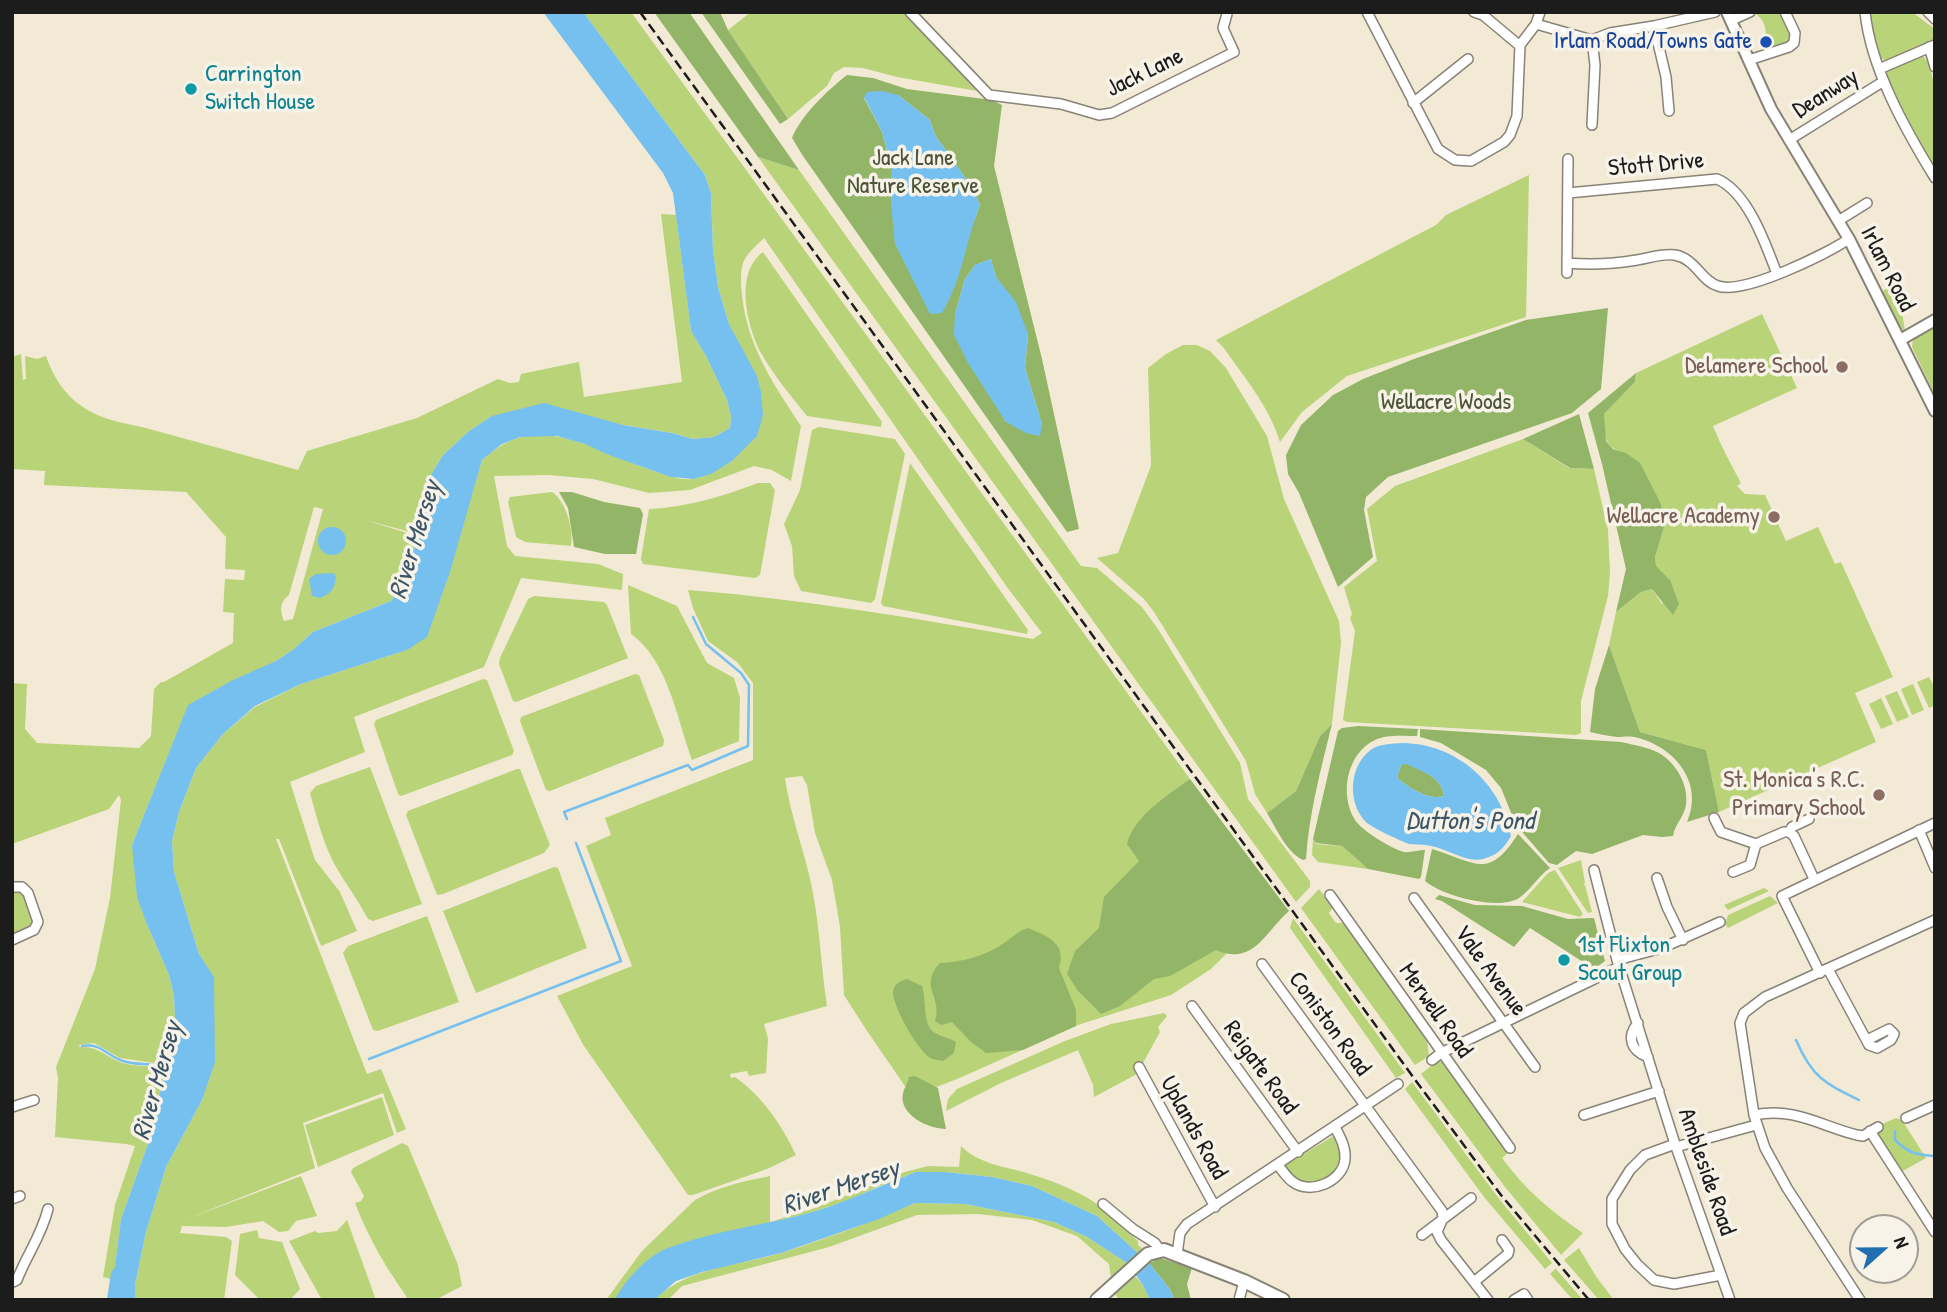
<!DOCTYPE html>
<style>
body{margin:0}
#map{position:relative;width:1947px;height:1312px;overflow:hidden;background:#f3ead5;font-family:"Patrick Hand",sans-serif}
canvas{display:block}
.frame{position:absolute;inset:0;border:14px solid #1c1c1c;pointer-events:none}
.north{position:absolute;left:1849px;top:1214px;width:70px;height:70px;box-sizing:border-box;background:#f7f3e8;border:2px solid #9f9d96;border-radius:50%;rotate:69deg;font-size:19px;font-weight:700;line-height:28px;text-align:center;color:#1c1c1c}
.north::after{content:'';display:block;margin:auto;width:24px;height:32px;background:#1f6fb2;clip-path:polygon(50% 0,100% 100%,50% 72%,0 100%)}
</style>
<div id="map">
<canvas width="1947" height="1312"></canvas>
<div class="frame"></div>
<div class="north">N</div>
</div>
<script>
const context = document.querySelector('canvas').getContext('2d');
context.lineJoin = 'round';
function fillPath(path, color) { context.fillStyle = color; context.fill(path, 'evenodd'); }
function trace(path, color, width, dash) { context.strokeStyle = color; context.lineWidth = width; context.lineCap = dash ? 'butt' : 'round'; context.setLineDash(dash || []); context.stroke(path); }
function write(font, color, halo, rows, align = 'center') {
  context.font = font + ' "Patrick Hand",sans-serif'; context.lineWidth = 7; context.setLineDash([]); context.textBaseline = 'middle'; context.strokeStyle = halo; context.fillStyle = color; for (const [text, x, y, turn = 0] of rows) {
    context.save(); context.translate(x, y); context.rotate((+turn || 0) * Math.PI / 180); context.textAlign = isNaN(turn) ? turn : align; if (halo) context.strokeText(text, 0, 0); context.fillText(text, 0, 0); context.restore();
  }
}
fillPath(new Path2D(`
 M583,12H631L1190,779L1182,786L1233,947L1211,969L1171,995L1078,1025L962,1077L926,1091L907,1089L867,1031L844,995L840,927L832,880L815,833L807,785L802,776L785,778C790,815 805,852 812,888C820,928 821,967 827,1006L764,1024L768,1038L766,1073L749,1076L747,1071L730,1074L731,1078L735,1077C763,1097 781,1124 796,1155L767,1169L693,1195H688L584,1046L557,996L632,966L586,846L611,835L605,818L753,760V683L737,662L708,641L693,608L688,590C804,599 919,619 1033,639L1042,633L1007,587L764,238C756,246 748,252 743,263C740,272 741,285 742,295C747,345 773,384 801,426L791,481L772,470L754,466L690,490L649,493L593,479L548,475L494,476L507,546L515,556L598,564L623,574L622,590L521,578L484,667L354,717L365,752L290,782L315,860L340,892L357,931L321,946L279,839H276L367,1074L381,1069L406,1129L397,1133L383,1093L303,1123L315,1168L184,1220L301,1176L317,1216L296,1221L288,1231L279,1232L263,1221L226,1227L182,1226L180,1233L226,1237L232,1241L224,1300H135V1285L146,1232L166,1167L202,1100L214,978L199,954L174,872L172,841L179,812L196,768L223,734L255,707L301,684L407,650L438,606L482,460C493,451 504,442 518,438C561,425 612,457 651,470C664,474 680,481 693,479C706,477 721,467 732,461L740,346L729,324L718,287L713,250L711,193L705,175Z
 M751,12H832L835,14L837,12H904L977,91L897,77L863,68L844,67L834,73L827,86L788,119L728,30Z
 M1759,12H1780L1791,35L1790,41L1764,50C1766,35 1769,25 1756,14Z
 M1869,12H1912L1935,29V40L1892,59L1885,60L1877,56Z
 M1920,54C1942,66 1935,146 1935,171L1885,77L1889,68Z
 M758,157L799,170L1081,566L1097,568L1142,607L1158,629L1240,763L1248,799L1310,881V887L1296,902Z
 M1529,175L1526,317L1347,376L1302,412L1280,442C1269,406 1244,377 1223,347L1216,340L1436,225L1446,215Z
 M661,214L676,215L691,331L706,356L727,400L731,416L730,428L714,437L693,439L672,433L624,425L492,416L469,431L443,455L426,483L414,533L365,520L414,535L416,543L403,586L391,601L313,632L294,649L276,661L188,706L132,845L146,922L169,975L174,996L176,1039L168,1065L120,1058L94,1043L79,1045L80,1047C101,1046 108,1060 127,1064C141,1067 152,1064 165,1071L149,1141L121,1219L115,1268L110,1279L103,1277L115,1205L135,1146L126,1144L55,1137L58,1078L56,1067L95,969L110,898L121,800L119,795L109,809L12,844V683L27,684L25,729L37,743L139,748L151,736L154,689L161,682H164L233,643L234,613L223,612L225,579L244,580L245,570L225,569L226,537L186,492L44,485L45,471L12,469V357L21,354L23,380L26,379L25,356L37,359L46,356C53,376 64,395 83,407C105,422 128,423 153,430C202,443 250,457 298,470L307,451L417,418L498,379L510,383L519,382L521,374L579,362L584,397L682,382ZM314,507L323,509L293,619L284,621C280,610 279,603 289,595Z
 M763,252L882,422L881,427L807,416C791,396 774,376 761,353C747,326 734,273 763,252Z
 M1888,287L1902,312L1905,331L1898,326L1881,293Z
 M1762,314L1797,388L1713,426C1721,446 1731,464 1741,483L1737,486L1745,494L1765,495L1786,541L1818,527L1835,564L1841,562L1893,677L1855,693L1876,742L1719,812L1706,750L1640,732L1609,645L1616,612L1641,592L1652,589L1662,604L1670,580L1656,567L1655,557L1666,521L1626,453C1602,447 1605,436 1604,414L1635,382L1636,373Z
 M1935,328V395L1912,347L1913,339Z
 M1183,345H1197L1210,351L1226,368L1267,436L1284,499L1339,621L1341,643L1332,724L1320,736L1296,791L1267,813L1255,794L1246,761L1154,612L1144,599L1097,558L1118,553L1151,466L1148,368L1166,354Z
 M819,427L895,439L905,454L875,599L871,603L801,591L794,576L792,546L784,524L800,490L812,430Z
 M1523,439L1569,468L1594,469L1608,530L1610,573L1608,596L1581,701V733L1576,735L1347,722L1343,720L1355,631L1350,618L1352,614L1344,587L1377,561L1367,509L1395,486Z
 M910,463L1028,630L1027,634L883,606L881,603Z
 M758,483H770L775,490L760,575L755,578L643,564L641,559L649,509C688,507 721,497 758,483Z
 M552,492C566,501 574,530 571,546L525,542L516,537L508,502L510,497Z
 M628,585L677,606L707,663L734,678L740,698L739,741L692,760C677,719 668,660 631,634Z
 M534,596L604,602L607,605L628,658L516,702L513,701L499,664L500,658L528,599Z
 M635,674L639,675L664,740L663,746L550,791L546,790L520,721L521,717Z
 M1929,677L1935,688V705L1929,708L1917,682Z
 M483,679L487,680L514,751L512,755L401,796L398,794L374,724L376,720Z
 M1913,684L1924,710L1912,715L1901,689Z
 M1897,691L1909,717L1897,722L1885,696Z
 M1881,698L1893,724L1881,729L1869,704Z
 M370,767L422,904L373,921L368,919C358,900 346,884 336,867C323,844 317,818 310,793L316,786Z
 M517,769H520L550,845L544,853L443,894L437,895L406,815L408,811Z
 M1313,839L1316,844L1342,846L1368,869L1318,862L1312,855Z
 M1581,860L1585,883L1583,885H1585L1592,912L1588,913L1558,868Z
 M554,867L558,868L587,948L476,993L443,911Z
 M1555,870L1583,914L1580,917L1522,902L1548,873Z
 M1764,888L1769,891L1728,910L1724,905Z
 M1319,889L1333,907L1329,913L1336,923H1345L1427,1040L1429,1056L1415,1065L1301,908Z
 M12,890H20L24,895L33,919L30,928L12,936Z
 M1770,896L1778,903L1728,928L1725,924L1728,915Z
 M427,916L459,1002L378,1031L373,1030L343,953L348,946Z
 M1293,918L1405,1073L1396,1078L1290,928Z
 M1164,1013L1167,1016L1158,1027L1160,1032L1137,1074L1094,1097L1093,1085L1078,1050L1001,1083L946,1111L948,1099L957,1089L1065,1041L1111,1024Z
 M1437,1061L1443,1062L1446,1066L1508,1153L1502,1158C1527,1191 1549,1210 1583,1233L1561,1255L1505,1187L1421,1074Z
 M1412,1082L1500,1200L1552,1263L1545,1269L1484,1197L1405,1089Z
 M382,1097L394,1135L318,1167L305,1125Z
 M1896,1118L1902,1120L1926,1158L1901,1172L1875,1132L1880,1125Z
 M1335,1135C1337,1140 1340,1147 1341,1152C1343,1170 1323,1184 1307,1183C1297,1182 1290,1173 1284,1166Z
 M402,1143L408,1146L458,1265L462,1286L435,1300H403L407,1297C386,1268 368,1237 355,1203L361,1201L364,1196L351,1172L353,1168Z
 M961,1146C980,1165 1005,1166 1030,1174C1050,1180 1076,1190 1094,1202C1110,1213 1124,1228 1138,1241V1245L1142,1248L1138,1253L1097,1216L1032,1186L992,1177L945,1172H916L877,1187L850,1200L806,1214L706,1237L644,1265L615,1300H606L642,1251L695,1200C717,1187 745,1181 770,1176V1222L815,1208L905,1172L928,1166L959,1167Z
 M915,1203L965,1204L1054,1222L1087,1237L1127,1263L1111,1278L1109,1264L1077,1236L1032,1220L978,1214L917,1215L829,1247L682,1286L668,1300H654C689,1266 739,1266 784,1252C828,1238 872,1222 915,1203Z
 M347,1220L376,1300H322L289,1241L315,1231L318,1233L337,1231Z
 M257,1230L259,1238L282,1242L300,1289L290,1300H260L235,1275L240,1234Z
 M1579,1248L1597,1278L1614,1300H1599L1564,1260Z
 M1556,1268V1269L1583,1300H1573L1550,1274Z
 M1135,1276L1143,1285L1150,1300H1120L1114,1293Z`), '#b9d378');
fillPath(new Path2D(`
 M654,12H689L799,170L758,157Z
 M701,12H720L728,30L788,119L780,124Z
 M847,75L873,78L907,89L992,100L1002,105L994,166L1042,359L1079,529L1067,532L803,156L792,138C802,114 827,91 847,75ZM898,95L930,120L935,135L971,186L980,205L971,229L891,204L892,169L882,132L864,98ZM991,259L996,277L1028,334L1025,368L1042,424L1006,422L993,400L955,314L965,279L975,265Z
 M1608,308L1601,389L1572,413L1388,477L1366,497L1364,510L1373,557L1338,587L1299,493L1288,474L1286,455L1301,425L1333,395L1363,379L1414,359L1526,320Z
 M1636,373L1635,382L1604,414L1606,441L1613,449L1626,453L1640,463L1660,502L1666,521L1655,557L1656,566L1670,580L1679,604L1673,615L1652,589L1641,592L1616,612L1626,569L1602,464L1588,413Z
 M1579,414L1594,469L1570,468L1523,439Z
 M559,492H572L604,502L640,508L643,514L636,554H605L574,547L568,508Z
 M1609,645L1640,732L1706,750L1719,812L1687,822C1705,782 1673,745 1634,737C1628,736 1623,737 1617,737C1608,736 1599,734 1590,732L1595,689Z
 M1332,724C1321,769 1309,813 1306,859L1303,860C1287,853 1276,828 1267,813L1296,791L1320,736Z
 M1358,726L1418,729L1417,736C1404,736 1387,734 1375,740C1347,753 1339,794 1355,820C1361,830 1392,849 1404,852C1410,853 1419,850 1425,850L1421,877L1419,879L1368,869L1342,846L1316,843L1313,839L1338,731L1342,728Z
 M1420,729L1621,742C1634,745 1648,747 1659,753C1676,763 1689,785 1686,805C1684,817 1675,824 1673,836L1662,837L1643,835L1592,854L1576,851L1557,865L1549,863L1516,825L1501,788L1486,770L1441,743L1420,737Z
 M1406,763C1422,771 1442,777 1444,796C1429,801 1408,787 1397,778L1401,765Z
 M1190,779L1289,911C1264,933 1254,966 1216,950L1170,976L1154,979L1120,1006L1101,1014L1078,991L1067,974L1075,951L1099,928L1104,897L1139,861L1127,844C1134,816 1168,795 1190,779Z
 M1518,834L1550,868C1538,876 1531,890 1519,898C1499,911 1442,896 1425,881L1432,849C1475,862 1488,881 1518,834Z
 M1439,895L1475,905L1522,906L1568,919L1594,918L1605,961L1594,969L1530,928L1514,947L1442,901L1435,899Z
 M1028,928C1047,936 1067,943 1059,968L1076,1010V1026L1023,1050L986,1053L971,1042L952,1022L941,1025L935,1021C943,996 918,987 940,963C962,962 986,956 1004,943C1013,937 1018,931 1028,928Z
 M907,979L922,986C927,1000 922,1026 935,1033C942,1037 950,1038 956,1042L954,1053L943,1061C942,1061 933,1059 932,1059C918,1052 894,1008 893,993C893,984 900,981 907,979Z
 M915,1076L938,1088L946,1129C929,1129 898,1115 903,1093C904,1088 908,1083 909,1077Z
 M1160,1258L1192,1268L1187,1284L1191,1300H1175L1169,1288L1149,1263Z`), '#92b568');
fillPath(new Path2D(`
 M543,12H583L705,175L711,193L713,250L718,287L729,324L757,376L761,392L763,415L757,436L732,461L711,474L694,479L671,477L609,455L585,444L557,436L520,437L502,444L482,460L450,572L427,637L407,650L301,684L255,706L223,734L196,768L179,812L172,841L174,872L199,954L214,977L215,1062L202,1100L166,1167L146,1232L135,1285V1300L107,1299L111,1273L115,1267L121,1219L149,1141L156,1106L176,1039L174,996L169,975L146,922L137,897L132,845L188,705L233,680L276,661L294,649L313,632L391,601L403,586L416,543L414,535L426,483L443,455L469,431L492,416L544,403L623,425L672,433L693,439L714,437L730,428L731,416L727,400L706,356L691,331L673,193L663,173Z
 M882,91L898,95L930,120L935,135L971,186L980,205C965,243 963,278 942,313L930,314L895,244L891,204L892,169L882,132L864,97L867,92Z
 M991,259L996,277L1016,302L1028,334L1025,368L1042,424L1040,436L1026,433L1006,422L968,363L954,335L955,314L965,279L975,265Z
 M318 541a14 14 0 1 1 28 0a14 14 0 1 1-28 0Z
 M333,573L336,576C335,588 332,593 320,598L312,596L309,579L316,574Z
 M1403,743C1457,744 1501,783 1511,836C1504,848 1498,855 1483,859C1466,863 1448,849 1431,846C1424,844 1416,845 1409,844C1401,841 1372,828 1366,822C1348,804 1349,770 1367,753C1377,743 1391,744 1403,743ZM1406,764C1422,771 1442,777 1444,796C1429,801 1408,787 1397,778L1401,765Z
 M916,1172H945L992,1177L1032,1186L1097,1216L1149,1263L1169,1288L1175,1300H1150L1143,1285L1127,1263L1087,1237L1054,1222L965,1204L915,1203L879,1219L781,1253L702,1272L676,1281L654,1300H615C624,1281 648,1255 668,1248C712,1231 760,1226 805,1214C843,1204 879,1186 916,1172Z`), '#76c0ef');
trace(new Path2D(`
 M567,819L564,812L688,765L692,770L748,746L749,685L741,673L706,644L693,617
 M1796,1040C1812,1077 1824,1083 1859,1100
 M82,1046C102,1043 105,1055 123,1061C137,1066 152,1062 167,1068
 M369,1059L621,961L576,843
 M1895,1131V1140C1908,1153 1917,1155 1935,1156`), '#76c0ef', 2.5);
const minor = new Path2D(`
 M910,12L989,95L1061,104L1099,115L1112,113L1234,52L1223,28L1227,14
 M1367,12L1438,149L1455,160L1471,161L1504,142L1510,135L1517,116L1520,45L1536,24L1540,12
 M1474,12L1483,15L1520,46
 M1865,12C1871,69 1905,129 1935,178
 M1928,12L1935,19
 M1732,20L1750,12
 M1536,24L1592,40L1610,33L1654,26L1715,12
 M1654,26L1666,77L1669,111
 M1592,40L1595,65L1592,125
 M1929,47L1935,67
 M1749,60L1789,47L1794,43L1795,33L1785,12
 M1879,69L1935,45
 M1413,103L1468,59
 M1789,140L1884,81
 M1568,193L1717,179C1748,192 1766,245 1777,274
 M1838,221L1867,203
 M1567,263C1590,265 1614,264 1637,260C1649,258 1663,253 1675,255C1696,259 1701,281 1718,286C1744,295 1826,254 1849,239
 M1567,273L1568,159
 M1714,818L1721,832L1756,844L1784,832H1789L1792,827L1809,819
 M1919,830L1935,868
 M1789,832L1794,836L1814,879
 M1594,870L1617,960L1675,1144L1730,1300
 M1733,872L1750,865L1756,844
 M1657,878L1667,907L1683,940
 M12,887H22L28,893L38,922L34,930L12,940
 M1330,895L1510,1148
 M1414,898L1535,1067
 M1617,960L1662,948L1720,922
 M1262,964L1442,1211L1443,1218L1437,1232L1441,1240L1488,1300
 M1828,969L1869,1045
 M1820,973L1782,896L1935,823
 M1192,1006L1298,1152
 M1638,1023C1626,1037 1631,1051 1648,1057
 M1889,1029L1894,1034L1891,1040L1877,1048L1869,1045V1039Z
 M1432,1060L1441,1053L1619,967
 M1139,1067L1215,1207
 M12,1107L34,1100
 M1584,1115L1659,1091
 M1754,1115C1796,1107 1820,1126 1857,1135L1863,1136L1878,1127
 M1906,1118L1935,1105
 M1870,1131L1935,1232
 M1675,1144L1645,1155L1630,1170L1612,1199V1224L1625,1249L1637,1264L1654,1280L1674,1284L1721,1275
 M1676,1147L1756,1125
 M1278,1165C1282,1170 1287,1178 1293,1182C1310,1195 1343,1182 1345,1159C1346,1147 1340,1137 1335,1127
 M12,1199L20,1196
 M1103,1204L1133,1229L1155,1243L1160,1250
 M1422,1235L1471,1198
 M1177,1254L1180,1233L1187,1224L1398,1084
 M13,1282L17,1280C27,1254 41,1237 48,1209
 M1474,1282L1508,1254L1509,1250L1502,1240
 M1239,1300L1244,1281
 M1514,1300L1524,1294L1528,1300
 M1860,1300L1787,1188L1765,1148L1754,1115L1740,1023L1744,1013L1765,997L1935,920`);
const tertiary = new Path2D(`
 M1727,12L1771,109L1849,239L1935,411
 M1900,340L1935,320`);
const secondary = new Path2D(`
 M1097,1300L1148,1254L1164,1250L1244,1281L1283,1300`);
trace(minor, '#888378', 12);
trace(tertiary, '#888378', 14);
trace(secondary, '#888378', 16);
trace(minor, '#fff', 9);
trace(tertiary, '#fff', 10);
trace(secondary, '#fff', 12);
trace(new Path2D(`
 M640,12L1416,1081L1501,1195L1589,1300`), '#1c1c1c', 2.5, [10, 5]);
for (const [x, y, r, color] of [
 [1766,42,7,"#1a4fb4"],
 [191,89,7,"#0f9aa8"],
 [1842,367,7,"#8d6e63"],
 [1774,517,7,"#8d6e63"],
 [1879,795,7,"#8d6e63"],
 [1564,960,7,"#0f9aa8"]
]) { const dot = new Path2D(); dot.arc(x, y, r, 0, 2 * Math.PI); context.fillStyle = color; context.fill(dot); trace(dot, '#f7f3e8', 2.5); }
write('24px', '#164399', '#f7f3e8', [
 ["Irlam Road/Towns Gate",1752,42]
], 'right');
write('24px', '#1c1c1c', '#f7f3e8', [
 ["Jack Lane",1145,73,-26],
 ["Deanway",1826,94,-32],
 ["Stott Drive",1656,165,-5],
 ["Irlam Road",1887,269,63],
 ["Vale Avenue",1490,971,54],
 ["Merwell Road",1435,1011,55],
 ["Coniston Road",1329,1024,54],
 ["Reigate Road",1260,1068,54],
 ["Uplands Road",1193,1128,61],
 ["Ambleside Road",1706,1172,71]
]);
write('24px', '#0d838f', '#f7f3e8', [
 ["Carrington",205,75],
 ["Switch House",205,103],
 ["1st Flixton",1578,946],
 ["Scout Group",1578,974]
], 'left');
write('24px', '#4b5338', '#f7f3e8', [
 ["Jack Lane",913,159],
 ["Nature Reserve",913,187],
 ["Wellacre Woods",1446,403]
]);
write('24px', '#785e54', '#f7f3e8', [
 ["Delamere School",1828,367],
 ["Wellacre Academy",1760,517],
 ["St. Monica's R.C.",1865,781],
 ["Primary School",1865,809]
], 'right');
write('italic 26px', '#3c5566', '#f7f3e8', [
 ["River Mersey",416,540,-73],
 ["Dutton's Pond",1470,822],
 ["River Mersey",158,1081,-74],
 ["River Mersey",841,1188,-19]
]);
</script>
